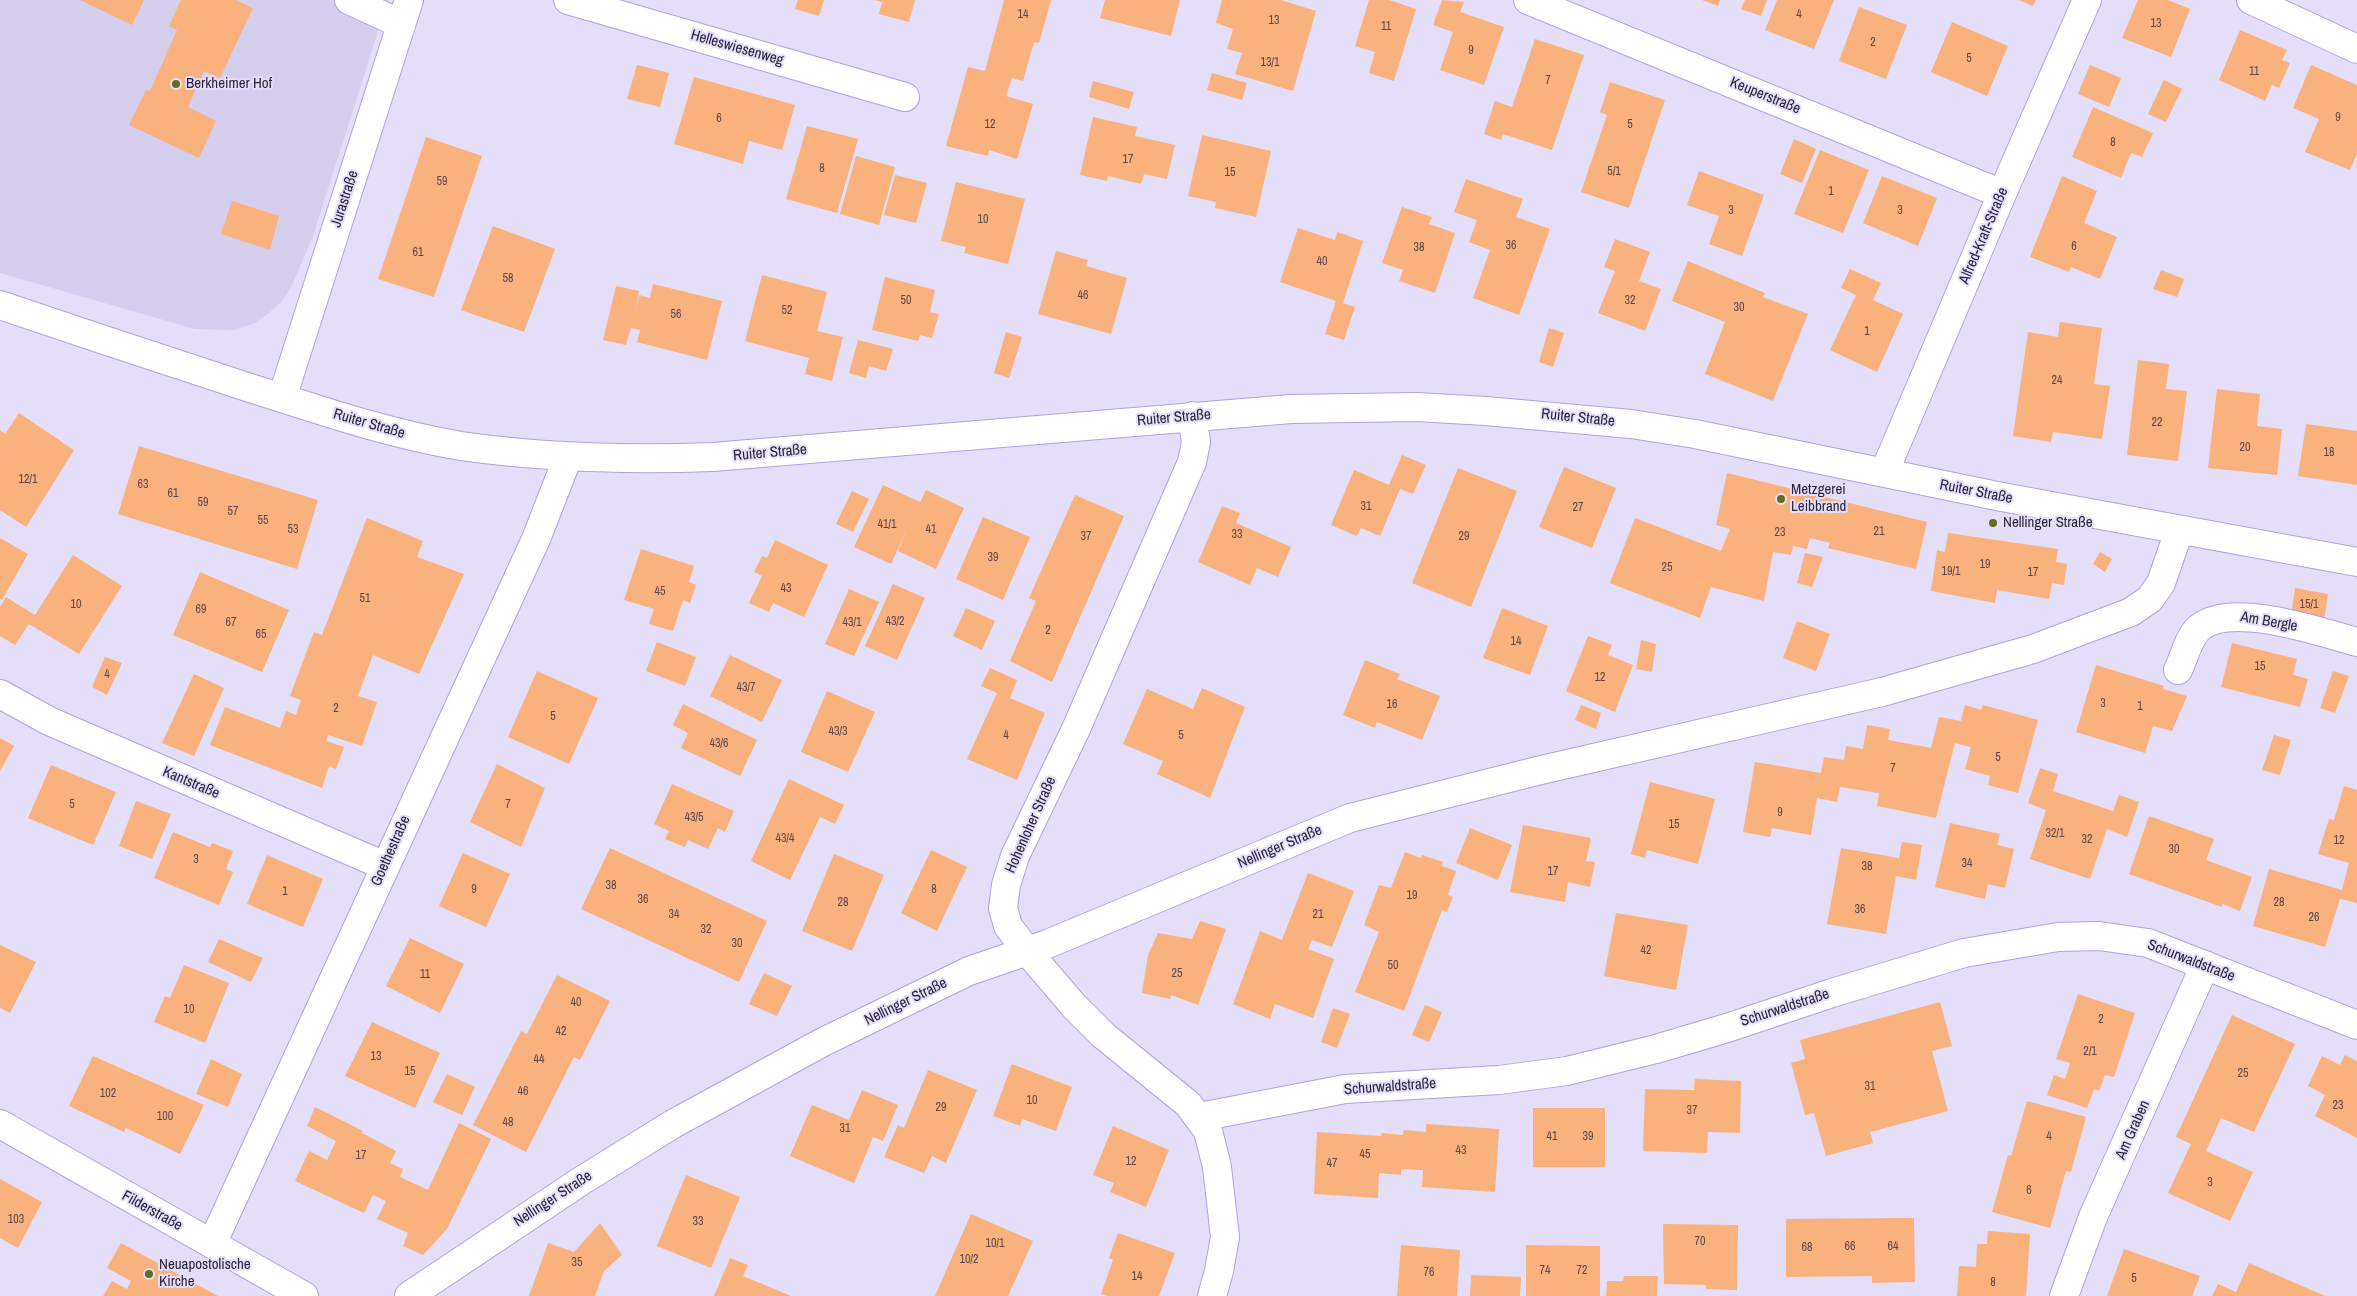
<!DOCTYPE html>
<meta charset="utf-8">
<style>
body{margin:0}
canvas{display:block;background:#e4def9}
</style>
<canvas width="2357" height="1296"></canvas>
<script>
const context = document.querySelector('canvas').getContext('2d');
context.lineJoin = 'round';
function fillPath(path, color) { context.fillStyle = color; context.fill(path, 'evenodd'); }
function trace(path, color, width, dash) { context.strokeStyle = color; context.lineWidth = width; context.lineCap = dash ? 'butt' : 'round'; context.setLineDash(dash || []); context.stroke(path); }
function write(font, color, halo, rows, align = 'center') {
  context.font = font + ' "Archivo Narrow",sans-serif'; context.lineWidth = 4; context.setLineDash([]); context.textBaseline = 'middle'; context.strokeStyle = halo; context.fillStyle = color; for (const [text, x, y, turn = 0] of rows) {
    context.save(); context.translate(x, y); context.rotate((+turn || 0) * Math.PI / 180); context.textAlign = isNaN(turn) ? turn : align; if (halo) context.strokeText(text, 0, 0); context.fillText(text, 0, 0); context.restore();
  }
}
fillPath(new Path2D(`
 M0,0H388L313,236L292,285L283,300L269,313L253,324L234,330L195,329L0,273Z`), '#d5ceec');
fillPath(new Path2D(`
 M80,0H144L132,25Z
 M181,0H236L253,8L220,78L204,71L188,107L216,121L199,158L129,125L146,90L150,91L177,30L169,26Z
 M798,0H824L819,16L795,9Z
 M875,0H915L909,22L879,14L882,2Z
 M1004,0H1051L1039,43L1034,42L1023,81L1012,78L1006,96L1033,104L1017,159L989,150L988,156L946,146L968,67L985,71Z
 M1105,0H1180L1171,36L1100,18Z
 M1222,0H1281L1316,11L1293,91L1235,74L1242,53L1227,49L1233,29L1216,23Z
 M1369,0H1389L1416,9L1394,81L1369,73L1375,52L1355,46Z
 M1442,0L1464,2L1460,12L1504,27L1484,85L1440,70L1453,32L1433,25Z
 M1702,0H1720L1718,6Z
 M1745,0H1767L1761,16L1741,9Z
 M1777,0H1834L1814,49L1765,30Z
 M2019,0H2036L2033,6Z
 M2138,0H2168L2190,9L2171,57L2122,38Z
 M1859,7L1907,25L1886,79L1839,61Z
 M1952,22L2008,46L1987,96L1931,72Z
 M2240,30L2287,50L2282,60L2290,63L2279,88L2272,85L2265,101L2219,80Z
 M1535,39L1584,55L1552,150L1503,134L1501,140L1484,134L1495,101L1512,107Z
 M637,65L669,73L660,107L627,99Z
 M2090,65L2121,78L2109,107L2078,94Z
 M2311,65L2357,85V154L2350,170L2305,152L2319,119L2293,108Z
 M1212,73L1247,83L1242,100L1207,90Z
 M694,77L795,105L782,150L749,141L743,164L674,144Z
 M2164,80L2182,89L2166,122L2148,114Z
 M1093,81L1134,92L1129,109L1089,97Z
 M1610,82L1665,100L1629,208L1581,192L1607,115L1600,112Z
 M2093,107L2153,133L2142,157L2131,153L2121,178L2072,157Z
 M1093,117L1137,127L1135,136L1175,145L1167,179L1144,174L1141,184L1108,176L1107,181L1080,175Z
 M807,126L858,139L837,213L786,199Z
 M1202,135L1271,151L1256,217L1215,208L1216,202L1188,196Z
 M426,137L482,156L434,297L378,279Z
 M1794,139L1816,149L1802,183L1780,174Z
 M1820,150L1869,170L1843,233L1794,214Z
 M856,156L895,167L879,225L840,214Z
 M1699,171L1764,195L1742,256L1709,244L1719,216L1687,205Z
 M895,175L927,183L916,223L884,215Z
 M1882,176L1937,198L1918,246L1863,223Z
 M2062,176L2097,191L2084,223L2117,237L2100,279L2071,267L2069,272L2030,257Z
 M1466,179L1523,199L1516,217L1550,229L1519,315L1473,298L1490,250L1469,242L1477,220L1454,212Z
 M956,182L1025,199L1008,264L964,253L966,247L941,241Z
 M232,201L279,216L270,250L221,234Z
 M1402,207L1432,217L1429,224L1455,233L1435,293L1399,281L1403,270L1382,263Z
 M493,226L555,249L524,332L461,310Z
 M1298,228L1335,240L1337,232L1363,241L1343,303L1355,307L1344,340L1325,334L1336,301L1280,282Z
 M1615,239L1650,252L1639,281L1661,289L1645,331L1598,313L1615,271L1604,267Z
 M1056,251L1088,260L1086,266L1127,278L1111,334L1038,314Z
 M1688,261L1765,293L1763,297L1808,314L1773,401L1705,374L1725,322L1672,301Z
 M1850,269L1881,283L1873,300L1903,314L1877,372L1830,350L1856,295L1841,288Z
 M2161,270L2184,279L2177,297L2153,289Z
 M762,275L827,292L817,331L843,337L832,381L805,374L809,358L745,341Z
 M885,277L935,290L930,312L939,314L932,338L920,335L918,341L872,330Z
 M653,284L722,301L707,360L637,342L640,330L631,328L626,345L603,340L616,286L639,291L635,314L639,295L650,298Z
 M2060,322L2102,328L2094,384L2110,386L2102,439L2053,432L2051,442L2013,436L2028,332L2058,337Z
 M1549,328L1564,333L1553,367L1539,362Z
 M1006,332L1022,337L1009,378L994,373Z
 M858,340L893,349L886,371L869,366L866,378L849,373Z
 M2138,360L2169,364L2166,389L2187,391L2178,461L2127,455Z
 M2217,389L2260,394L2257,426L2282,429L2277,475L2208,468Z
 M19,413L74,450L26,527L0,510V430L5,434Z
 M2306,424L2357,431V485L2298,476Z
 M139,446L318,500L297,569L118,514Z
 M1402,455L1426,465L1413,494L1400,489L1380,536L1361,528L1357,536L1331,525L1354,470L1389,485Z
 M1564,467L1616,488L1592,548L1539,527Z
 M1458,468L1517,491L1471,607L1412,583Z
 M1727,473L1927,522L1916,569L1828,548L1830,543L1810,538L1807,549L1793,546L1791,555L1773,552L1764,601L1711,587L1700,618L1610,583L1635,518L1721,551L1730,529L1716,525Z
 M883,485L920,502L926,490L964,508L936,569L898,551L907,529L891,564L854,547Z
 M852,491L869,499L853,532L836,524Z
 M1075,495L1124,516L1052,682L1010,661L1036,601L1029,598Z
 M1222,506L1240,513L1236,523L1291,547L1278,577L1257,568L1250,585L1198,562Z
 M983,517L1030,537L1003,600L956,579Z
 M367,518L423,541L417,557L464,574L419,674L373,655L358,696L377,702L362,746L328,735L326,741L344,747L336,769L329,766L322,788L210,745L225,707L280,728L286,711L296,715L301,700L290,696L314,632L322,635Z
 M1948,533L2058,549L2056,562L2067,564L2064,585L2052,583L2049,599L1997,590L1995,603L1931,591L1937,550L1945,552Z
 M0,538L28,554L2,600L0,599Z
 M775,540L828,565L804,617L773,603L769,612L749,603L762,576L754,572L762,556L767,558Z
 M641,549L694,566L689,582L696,585L690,603L683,600L673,631L649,624L654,609L624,600Z
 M2100,552L2112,559L2105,572L2093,564Z
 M1805,553L1823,557L1812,587L1797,583Z
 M73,555L122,586L79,654L29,624L15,645L0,636V607L6,597L35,615Z
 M200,572L289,610L262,672L173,635Z
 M893,584L925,598L897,660L865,646Z
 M2295,588L2328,594L2324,621L2291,616Z
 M849,589L879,602L854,656L825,644Z
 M966,608L995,621L982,650L953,636Z
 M1502,608L1548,626L1530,675L1483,658Z
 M1797,621L1830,634L1816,671L1783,658Z
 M1588,636L1612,645L1608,655L1633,665L1615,712L1566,691Z
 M1641,640L1656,644L1652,672L1636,669Z
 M657,642L696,657L685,686L646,671Z
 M2232,643L2297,659L2293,675L2308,679L2300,707L2221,687Z
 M730,655L782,680L762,722L710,696Z
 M105,657L122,663L107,695L92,687Z
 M1365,660L1400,674L1397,679L1440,696L1422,740L1377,722L1375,728L1343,715Z
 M2096,665L2164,686L2163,689L2187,696L2172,731L2153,726L2145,753L2076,732Z
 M990,668L1017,680L1010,698L1045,713L1017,780L967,759L997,693L981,686Z
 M537,671L598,698L569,764L508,737Z
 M2333,671L2349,676L2335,713L2320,708Z
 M194,674L224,688L194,756L162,743Z
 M1202,688L1245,707L1210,798L1157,774L1163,761L1123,744L1147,689L1193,709Z
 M827,691L875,712L848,772L801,752Z
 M683,704L757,740L740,776L681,748L688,733L673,725Z
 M1581,705L1601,713L1596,729L1575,720Z
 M1965,705L1981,710L1983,705L2038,720L2018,793L1988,785L1990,776L1965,769L1971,747L1955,743L1936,818L1877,806L1879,793L1840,787L1837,802L1817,798L1811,835L1772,828L1770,837L1743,832L1755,762L1821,773L1824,757L1844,760L1846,746L1863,749L1867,725L1890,729L1888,740L1931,748L1939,717L1961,721Z
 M2274,735L2291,740L2280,775L2262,770Z
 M0,738L14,746L0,771Z
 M497,764L545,788L521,847L470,822Z
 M51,765L116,792L93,845L28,818Z
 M2040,768L2058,774L2053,791L2113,811L2119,795L2139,802L2127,837L2107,829L2090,879L2030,859L2046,810L2028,803Z
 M789,779L844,805L835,824L820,817L790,880L751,861Z
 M1650,782L1715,799L1698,864L1647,850L1645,858L1631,854Z
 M672,784L734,811L725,832L718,828L708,849L688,840L685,847L665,839L669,831L654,824Z
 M2344,786L2357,790V903L2340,899L2325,947L2253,926L2269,869L2342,890L2349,863L2318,854L2329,819L2334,820Z
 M136,801L171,814L152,859L119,846Z
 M2149,816L2214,839L2206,860L2252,877L2240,911L2222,904V907L2129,874Z
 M1950,823L2000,834L1997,845L2014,849L2005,888L1988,884L1985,899L1935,887Z
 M1523,825L1591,838L1586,861L1595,862L1590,887L1568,882L1565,902L1510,892Z
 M1470,828L1512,845L1498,880L1456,863Z
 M173,832L210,847L212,843L233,851L226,869L233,872L219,905L154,878Z
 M1902,842L1922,845L1916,880L1896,876L1886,934L1827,924L1841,848L1899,858Z
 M610,848L767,921L739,982L581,909Z
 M931,850L967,867L937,931L901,913Z
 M1405,852L1421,858L1422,855L1443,862L1442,866L1456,871L1448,895L1453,897L1447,912L1442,910L1404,1011L1355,992L1379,932L1364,925L1379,885L1391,888Z
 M463,853L510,874L486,927L439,906Z
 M834,854L884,875L852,951L802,931Z
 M267,855L323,879L303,927L247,904Z
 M1308,873L1354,891L1332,947L1312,940L1308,949L1334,959L1313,1018L1275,1004L1270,1019L1233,1004L1260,931L1282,940Z
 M1616,913L1688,925L1676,990L1604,976Z
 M1200,921L1226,929L1198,1005L1171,995L1170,999L1142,993L1148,955L1158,933L1192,939Z
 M410,938L464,964L440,1013L386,986Z
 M219,939L263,958L251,982L208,962Z
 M0,945L36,962L10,1013L0,1008Z
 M184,965L229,983L205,1043L154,1022L165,996L170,998Z
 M764,973L792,986L777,1016L749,1004Z
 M557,975L610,1001L580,1060L574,1057L526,1152L473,1125L521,1031L527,1034Z
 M2078,994L2135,1013L2114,1077L2105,1075L2099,1091L2094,1089L2087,1108L2047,1095L2054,1075L2065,1079L2070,1063L2056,1059Z
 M1940,1002L1952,1046L1932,1051L1948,1111L1870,1132L1873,1143L1826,1156L1814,1113L1805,1115L1791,1063L1805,1059L1800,1040Z
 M1425,1005L1442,1012L1429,1042L1412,1035Z
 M1333,1008L1350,1014L1337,1048L1321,1042Z
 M2232,1015L2295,1044L2254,1132L2221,1118L2206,1151L2253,1172L2230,1221L2168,1193L2191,1144L2176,1137Z
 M372,1022L440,1053L415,1108L345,1076Z
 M2345,1055L2357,1061V1138L2315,1116L2325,1095L2308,1086L2322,1056L2340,1065Z
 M93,1056L204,1105L180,1154L126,1128L124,1132L69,1106Z
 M211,1059L242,1074L228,1107L196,1094Z
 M1012,1064L1072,1087L1056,1131L1022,1119L1020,1126L993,1116Z
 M928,1070L977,1090L946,1163L932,1156L924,1173L884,1157L898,1125L904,1128Z
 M447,1074L475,1087L462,1115L433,1102Z
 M1695,1079L1741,1081L1740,1133L1708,1132L1707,1153L1643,1151L1645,1089L1694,1090Z
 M862,1090L898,1105L883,1141L873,1137L854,1183L790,1156L812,1105L849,1120Z
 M2027,1101L2086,1117L2071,1172L2066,1171L2050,1228L1992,1212L2008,1155L2011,1156Z
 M315,1107L363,1131L362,1133L396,1151L390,1163L403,1169L400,1177L428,1190L459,1123L491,1139L447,1229L423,1255L403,1246L408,1233L377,1219L386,1201L373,1195L364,1213L295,1181L309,1151L327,1160L336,1141L307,1126Z
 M1533,1108H1605V1167H1533Z
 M1426,1124L1499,1129L1495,1192L1422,1187L1423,1170L1401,1169V1175L1379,1173L1378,1198L1314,1194L1317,1132L1381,1136L1382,1133L1403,1135L1404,1130L1426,1132Z
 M1113,1126L1169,1150L1146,1207L1110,1192L1114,1183L1093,1175Z
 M686,1175L740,1197L711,1268L657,1246Z
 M0,1179L42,1202L18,1248L0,1238Z
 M971,1214L1033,1241L1008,1296H935Z
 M1914,1218L1915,1282L1872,1283V1276L1786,1277V1219Z
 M600,1223L622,1255L604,1271L595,1296H529L548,1243L574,1252Z
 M1663,1224L1738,1225L1737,1290L1706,1289V1285L1664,1284Z
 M1988,1231L2030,1234L2026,1296H1957L1959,1266L1976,1267L1977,1244H1987Z
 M1118,1233L1175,1253L1159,1296H1107L1101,1294L1113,1260L1109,1258Z
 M121,1243L218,1296H103L112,1281L127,1289L131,1281L107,1268Z
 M1401,1245L1460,1250L1457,1296H1397Z
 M1526,1245L1600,1246V1296H1526Z
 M2124,1249L2200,1276L2192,1296H2107Z
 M730,1258L748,1265L743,1276L791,1296H714Z
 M2249,1263L2325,1296H2212L2218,1284L2236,1292Z
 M1471,1275L1521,1277L1520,1296H1470Z
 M1624,1276H1658L1657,1296H1606L1607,1281H1623Z`), '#f9b17e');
const minor = new Path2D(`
 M349,0L401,24
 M568,0L905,97
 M1528,0L2002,194
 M2251,0L2357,49
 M0,305C82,333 165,360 247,387C317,409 388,434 461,446C545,458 629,460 713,457L1291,409L1416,407L1486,411L1631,424L1695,434L2002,497L2357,562
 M282,398L409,0
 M1192,416L1196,442L1192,462L1076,729L1015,856L1006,885L1003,908L1008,926L1027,951L1074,1006L1103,1035L1188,1104L1208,1131L1217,1167L1225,1237L1219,1271L1212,1296
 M1884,473L2002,194L2087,0
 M2178,670C2184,658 2188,639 2198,629C2229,600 2320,632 2357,642
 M0,694L49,721L385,866
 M1200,1117L1345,1089L1499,1080L1567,1071L1656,1049L1727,1028L1832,993L1964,953L2058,937L2099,936L2148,943L2357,1025
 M0,1124L304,1296
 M212,1244L536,539L568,457
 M409,1296L581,1181L673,1124L823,1042L969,971L1045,945L1350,818L1541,770L1882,692L2033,649L2131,612L2150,599L2161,583L2179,531
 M2064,1296L2093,1217L2205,965`);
trace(minor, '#b2a1e1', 30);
trace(minor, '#fff', 28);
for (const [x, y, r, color] of [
 [176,84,5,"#646e16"],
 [1781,499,5,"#646e16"],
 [1993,523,5,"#646e16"],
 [149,1274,5,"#646e16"]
]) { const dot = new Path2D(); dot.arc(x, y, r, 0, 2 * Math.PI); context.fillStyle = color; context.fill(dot); trace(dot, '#e4def9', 2); }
write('12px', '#5e474d', null, [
 ["14",1023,15],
 ["4",1799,15],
 ["13",1274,21],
 ["13",2156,24],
 ["11",1386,27],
 ["2",1873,43],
 ["9",1471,51],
 ["5",1969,59],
 ["13/1",1270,63],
 ["11",2254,72],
 ["7",1548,81],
 ["9",2338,118],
 ["6",719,119],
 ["12",990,125],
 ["5",1630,125],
 ["8",2113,143],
 ["17",1128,160],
 ["8",822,169],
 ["5/1",1614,172],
 ["15",1230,173],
 ["59",442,182],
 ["1",1831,192],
 ["3",1731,211],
 ["3",1900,211],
 ["10",983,220],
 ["36",1511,246],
 ["6",2074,247],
 ["38",1419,248],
 ["61",418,253],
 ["40",1322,262],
 ["58",508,279],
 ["46",1083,296],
 ["50",906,301],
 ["32",1630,301],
 ["30",1739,308],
 ["52",787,311],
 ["56",676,315],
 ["1",1867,332],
 ["24",2057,381],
 ["22",2157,423],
 ["20",2245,448],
 ["18",2329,453],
 ["12/1",28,480],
 ["63",143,485],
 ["61",173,494],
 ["59",203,503],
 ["31",1366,507],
 ["27",1578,508],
 ["57",233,512],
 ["55",263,521],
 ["41/1",887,525],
 ["53",293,530],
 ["41",931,530],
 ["21",1879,532],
 ["23",1780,533],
 ["33",1237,535],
 ["37",1086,537],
 ["29",1464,537],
 ["39",993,558],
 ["19",1985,565],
 ["25",1667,568],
 ["19/1",1951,572],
 ["17",2033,573],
 ["43",786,589],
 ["45",660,592],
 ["51",365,599],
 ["10",76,605],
 ["15/1",2309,605],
 ["69",201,610],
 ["43/2",895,622],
 ["67",231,623],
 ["43/1",852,623],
 ["2",1048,631],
 ["65",261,635],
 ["14",1516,642],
 ["15",2260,667],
 ["4",107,675],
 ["12",1600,678],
 ["43/7",746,688],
 ["3",2103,704],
 ["16",1392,705],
 ["1",2140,707],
 ["2",336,709],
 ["5",553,717],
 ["43/3",838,732],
 ["4",1006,736],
 ["5",1181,736],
 ["43/6",719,744],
 ["5",1998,758],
 ["7",1893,769],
 ["5",72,805],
 ["7",508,805],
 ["9",1780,813],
 ["43/5",694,818],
 ["15",1674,825],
 ["32/1",2055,834],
 ["43/4",785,839],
 ["32",2087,840],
 ["12",2339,841],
 ["30",2174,850],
 ["3",196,860],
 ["34",1967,864],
 ["38",1867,867],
 ["17",1553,872],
 ["38",611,886],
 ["9",474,890],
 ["8",934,890],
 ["1",285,892],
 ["19",1412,896],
 ["36",643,900],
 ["28",843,903],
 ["28",2279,903],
 ["36",1860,910],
 ["34",674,915],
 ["21",1318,915],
 ["26",2314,918],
 ["32",706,930],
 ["30",737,944],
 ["42",1646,951],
 ["50",1393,966],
 ["25",1177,974],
 ["11",425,975],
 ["40",576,1003],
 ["10",189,1010],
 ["2",2101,1020],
 ["42",561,1032],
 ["2/1",2090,1052],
 ["13",376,1057],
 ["44",539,1060],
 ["15",410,1072],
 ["25",2243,1074],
 ["31",1870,1087],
 ["46",523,1092],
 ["102",108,1094],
 ["10",1032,1101],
 ["23",2338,1106],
 ["29",941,1108],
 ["37",1692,1111],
 ["100",165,1117],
 ["48",508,1123],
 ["31",845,1129],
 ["41",1552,1137],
 ["39",1588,1137],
 ["4",2049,1137],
 ["43",1461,1151],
 ["45",1365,1155],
 ["17",361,1156],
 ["12",1131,1162],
 ["47",1332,1164],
 ["3",2210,1183],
 ["6",2029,1191],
 ["103",16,1220],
 ["33",698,1222],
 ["70",1700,1242],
 ["10/1",995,1244],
 ["66",1850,1247],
 ["64",1893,1247],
 ["68",1807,1248],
 ["10/2",969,1260],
 ["35",577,1263],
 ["74",1545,1271],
 ["72",1582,1271],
 ["76",1429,1273],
 ["14",1137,1277],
 ["5",2134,1279],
 ["8",1993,1283]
]);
write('15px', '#2b243d', '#e4def9', [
 ["Helleswiesenweg",737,48,16],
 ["Keuperstraße",1765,96,22],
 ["Jurastraße",345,199,-72],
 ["Alfred-Kraft-Straße",1984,236,-67],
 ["Ruiter Straße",1174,418,-5],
 ["Ruiter Straße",1578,418,6],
 ["Ruiter Straße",369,424,16],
 ["Ruiter Straße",770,453,-5],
 ["Ruiter Straße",1976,492,11],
 ["Am Bergle",2269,622,10],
 ["Kantstraße",191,783,23],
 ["Hohenloher Straße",1031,825,-66],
 ["Nellinger Straße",1280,847,-23],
 ["Goethestraße",391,851,-66],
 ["Schurwaldstraße",2191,961,21],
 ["Nellinger Straße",906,1002,-26],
 ["Schurwaldstraße",1785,1008,-18],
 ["Schurwaldstraße",1390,1087,-4],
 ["Am Graben",2133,1130,-66],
 ["Nellinger Straße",553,1199,-33],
 ["Filderstraße",152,1211,29]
]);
write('15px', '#2b243d', '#e4def9', [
 ["Berkheimer Hof",186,84],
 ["Metzgerei",1791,490],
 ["Leibbrand",1791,507],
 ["Nellinger Straße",2003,523],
 ["Neuapostolische",159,1265],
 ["Kirche",159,1282]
], 'left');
</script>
